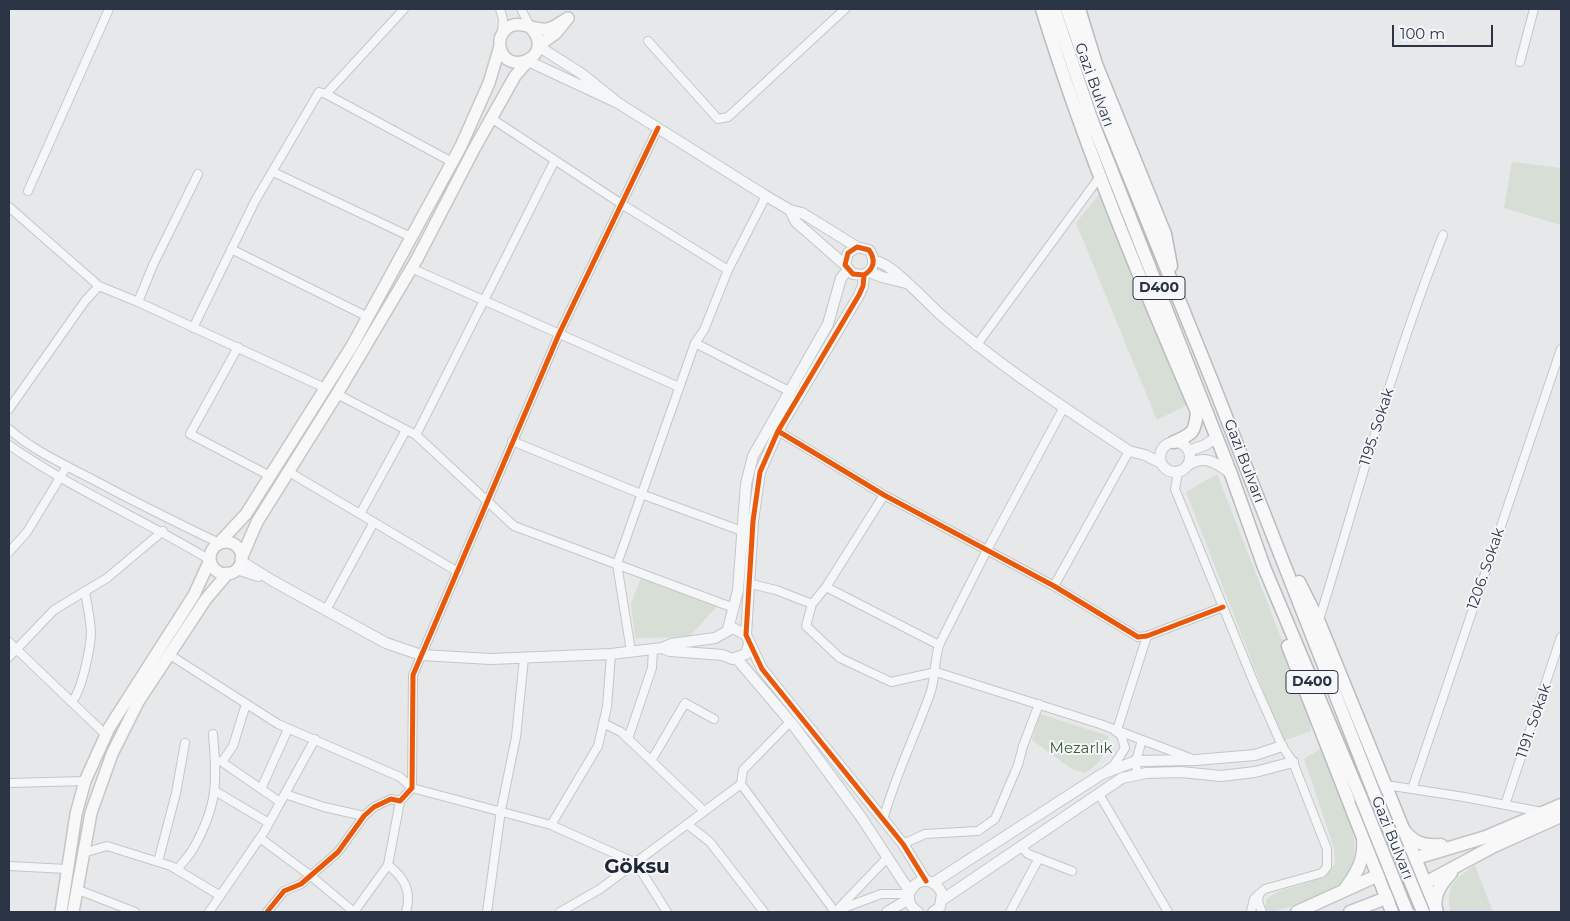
<!DOCTYPE html>
<meta charset="utf-8">
<style>
body{margin:0}
#map{position:relative;width:1570px;height:921px;overflow:hidden;background:#e6e8ea;font-family:Montserrat,sans-serif}
canvas{display:block}
.frame{position:absolute;inset:0;border:10px solid #2b3445;pointer-events:none}
.scale{position:absolute;left:1392px;top:25px;width:101px;height:22px;box-sizing:border-box;border:2px solid #2b3445;border-top:0;padding-left:6px;font-size:15px;line-height:18px;white-space:nowrap;color:#2b3445;-webkit-text-stroke:4px #f4f6f9;paint-order:stroke}
</style>
<div id="map">
<canvas width="1570" height="921"></canvas>
<div class="frame"></div>
<div class="scale">100 m</div>
</div>
<script>
const context = document.querySelector('canvas').getContext('2d');
context.lineJoin = 'round';
function fillPath(path, color) { context.fillStyle = color; context.fill(path, 'evenodd'); }
function trace(path, color, width, dash) { context.strokeStyle = color; context.lineWidth = width; context.lineCap = dash ? 'butt' : 'round'; context.setLineDash(dash || []); context.stroke(path); }
function write(font, color, halo, rows, align = 'center') {
  context.font = font + ' Montserrat,sans-serif'; context.lineWidth = 4; context.setLineDash([]); context.textBaseline = 'middle'; context.strokeStyle = halo; context.fillStyle = color; for (const [text, x, y, turn = 0] of rows) {
    context.save(); context.translate(x, y); context.rotate((+turn || 0) * Math.PI / 180); context.textAlign = isNaN(turn) ? turn : align; if (halo) context.strokeText(text, 0, 0); context.fillText(text, 0, 0); context.restore();
  }
}
fillPath(new Path2D(`
 M1512,162L1561,168V225L1504,208Z
 M1104,188L1187,405L1157,420L1076,223Z
 M1217,474L1310,712L1311,731L1283,741L1186,492Z
 M642,576L720,603L689,637L635,638L631,603Z
 M1040,714L1109,736C1106,754 1101,763 1085,773L1072,769L1032,740Z
 M1323,747C1335,781 1371,848 1346,879C1335,894 1290,907 1272,912L1266,909V900C1287,881 1313,891 1335,864L1334,848L1304,759Z
 M1475,865L1493,912H1451C1444,886 1456,879 1475,865Z`), '#d6ded6');
const minor = new Path2D(`
 M500,9L503,19L502,34
 M521,9L531,28
 M648,41L718,119L728,117L845,9
 M1520,62L1534,9
 M326,94L452,162
 M491,118L620,203L728,270
 M273,172L411,237
 M28,191L109,9
 M9,207L99,286L138,302L325,388
 M231,249L368,317
 M411,268L679,387
 M138,302L153,265L198,174
 M193,328L255,201L319,92L326,94L404,9
 M695,343L789,391
 M976,346L1101,175
 M238,347L190,434L270,476
 M337,394L416,435L514,526L734,608
 M9,409L85,301L99,286
 M9,429C31,449 61,463 88,477C131,500 175,522 219,543
 M778,431L884,495L1054,586L1138,637L1147,636L1223,607
 M416,435L555,160
 M512,441L641,494L742,531
 M9,445C72,489 144,520 210,560
 M289,472L458,572
 M1178,472L1175,489L1252,678L1282,746L1293,762L1327,849V867L1322,873L1265,889L1259,894
 M360,514L406,430
 M9,552L27,532L67,466
 M751,584L776,590L812,604L826,587L884,495
 M1054,586L1129,451
 M826,587L939,645
 M812,604L806,626L840,658L891,682L936,672L1100,724L1190,758
 M326,610L374,522
 M1319,620C1359,491 1393,360 1443,235
 M9,642L106,735
 M631,651L617,564L695,343L704,330L728,270L766,196
 M170,655L278,724L400,777L412,788L551,825L636,863L667,912
 M9,657L54,610L107,578L163,531
 M71,702C82,693 91,645 91,631C90,618 87,604 85,591
 M603,723L621,732L704,811
 M1117,730L1147,636
 M628,739L652,668L653,649
 M215,760L222,762L280,802
 M651,761L685,703L714,719
 M222,762L233,746L246,704
 M1107,770L1114,765L1125,748L1121,735L1115,731
 M1137,775L1136,761L1142,740
 M9,783L85,781
 M741,784L835,912
 M1386,785L1464,797L1542,812
 M261,789L288,729
 M1412,789L1561,349
 M215,791L269,823
 M285,794L324,807L364,816
 M1099,794L1168,912
 M1505,805L1561,637
 M883,820C895,776 915,736 930,694C936,677 934,662 939,645L987,550L1064,407
 M687,824L710,842L764,912
 M551,825L598,746L607,707L611,654
 M260,838L311,876L354,912
 M903,844L925,834L978,831L995,819L1018,765L1023,746L1039,704
 M1021,847L1028,854L1072,871
 M83,853L107,846L171,866L219,895
 M158,862L176,793L185,743
 M388,865C405,878 412,892 406,912
 M9,866L67,869
 M177,870C182,863 189,856 193,849C218,805 217,782 213,734
 M76,889L135,912
 M840,907L888,857
 M209,912L264,832L315,739
 M267,912L284,891L301,884L338,852L364,816L374,807L391,799L400,801L412,788L413,675L559,334L658,128
 M354,912L388,865L400,801
 M487,912L501,810L516,737L524,658
 M560,912L600,889L741,784L743,770L790,722
 M833,912L881,894H909
 M1010,912L1039,858
 M1251,912L1254,899L1259,894L1258,902L1262,912`);
const tertiary = new Path2D(`
 M528,61L618,103L582,74L538,46
 M618,103L766,196L790,210L802,213L857,247
 M790,210L796,222L845,265
 M874,261C890,261 926,302 941,315C999,366 1065,408 1129,451L1145,455L1161,463
 M869,272L882,277L906,283
 M864,275L853,274L845,265L848,253L857,247L869,250C876,260 874,269 864,275L863,286L859,295L778,431L760,472L753,521L746,635L762,669L903,844L926,881
 M1160 457a15 15 0 1 1 30 0a15 15 0 1 1-30 0Z
 M1189,451L1205,445L1217,437
 M1187,466C1203,454 1216,462 1230,473
 M241,561L273,581L386,643L421,655L491,659L611,654L662,648L671,644L715,638L733,628L746,635
 M237,569L258,576
 M728,629L738,590L746,484L753,456L828,324L841,278L848,270
 M662,648L670,651L723,655L732,659L746,654L749,644
 M737,659L794,726L861,817L910,892
 M933,883L1102,774L1136,761L1196,760L1255,755L1282,746
 M942,900L1122,778L1146,773L1181,772L1221,776L1255,772L1293,762
 M887,912L909,899
 M918,912C893,896 926,863 942,893L940,907L933,912`);
const secondary = new Path2D(`
 M531,28C557,57 506,78 500,47C499,41 501,34 506,29C518,18 533,31 547,29C554,28 562,21 568,18L556,33L538,46
 M210 558a16 16 0 1 1 32 0a16 16 0 1 1-32 0Z
 M219,543L246,514L352,346L461,146L489,83L500,46
 M241,559L257,522L337,394L417,259L474,149L515,76L528,61
 M61,912L76,814L85,781L109,728L194,595L210,560
 M73,912L91,813L112,754L138,702L206,599L228,573`);
const primary = new Path2D(`
 M1404,830C1414,844 1425,846 1441,845
 M1345,889C1357,873 1365,859 1363,839
 M1436,910C1433,894 1441,884 1451,873
 M1297,912L1416,858L1486,837L1561,805
 M1350,912L1425,883L1494,846L1561,816`);
const trunk = new Path2D(`
 M1042,9C1084,146 1140,280 1197,412C1195,432 1193,434 1174,442
 M1054,9L1092,121L1231,474L1264,567L1361,798
 M1067,9L1103,112L1212,381L1374,793
 M1079,9L1096,64L1165,234L1171,266
 M1299,582L1319,622L1437,912
 M1288,646L1392,912`);
trace(minor, '#c4c6c8', 10);
trace(tertiary, '#c4c6c8', 12);
trace(secondary, '#c4c6c8', 14);
trace(primary, '#c2c5c8', 15);
trace(trunk, '#b8bbbf', 15);
trace(minor, '#f5f6f7', 8);
trace(tertiary, '#f5f6f7', 10);
trace(secondary, '#f8f8f8', 11);
trace(primary, '#f8f8f8', 12);
trace(trunk, '#f8f8f8', 12);
const trunkBridge = new Path2D(`
 M1374,793L1423,912
 M1361,798L1407,912`);
trace(trunkBridge, '#b8bbbf', 15, []);
trace(trunkBridge, '#f8f8f8', 12);
trace(new Path2D(`
 M864,275L853,274L845,265L848,253L857,247L869,250C876,260 874,269 864,275L863,286L859,295L778,431L760,472L753,521L746,635L762,669L903,844L926,881
 M778,431L884,495L1054,586L1138,637L1147,636L1223,607
 M267,912L284,891L301,884L338,852L364,816L374,807L391,799L400,801L412,788L413,675L559,334L658,128`), '#e8590c', 5);
for (const [x, y, w] of [
 [1159,288,52],
 [1312,682,52]
]) { const box = new Path2D(); box.roundRect(x - w / 2, y - 11.5, w, 23, 4); context.fillStyle = '#f4f6f9'; context.fill(box); trace(box, '#2b3445', 1); }
write('bold 14px', '#2b3445', null, [
 ["D400",1159,288],
 ["D400",1312,682]
]);
write('15px', '#2b3445', '#f4f6f9', [
 ["Gazi Bulvarı",1094,85,70],
 ["1195. Sokak",1377,427,-72],
 ["Gazi Bulvarı",1244,461,69],
 ["1206. Sokak",1486,569,-71],
 ["1191. Sokak",1534,721,-71],
 ["Gazi Bulvarı",1392,838,68]
]);
write('15px', '#3f6138', '#f4f6f9', [
 ["Mezarlık",1081,749]
]);
write('bold 20px', '#1d2536', '#f4f6f9', [
 ["Göksu",637,867]
]);
</script>
